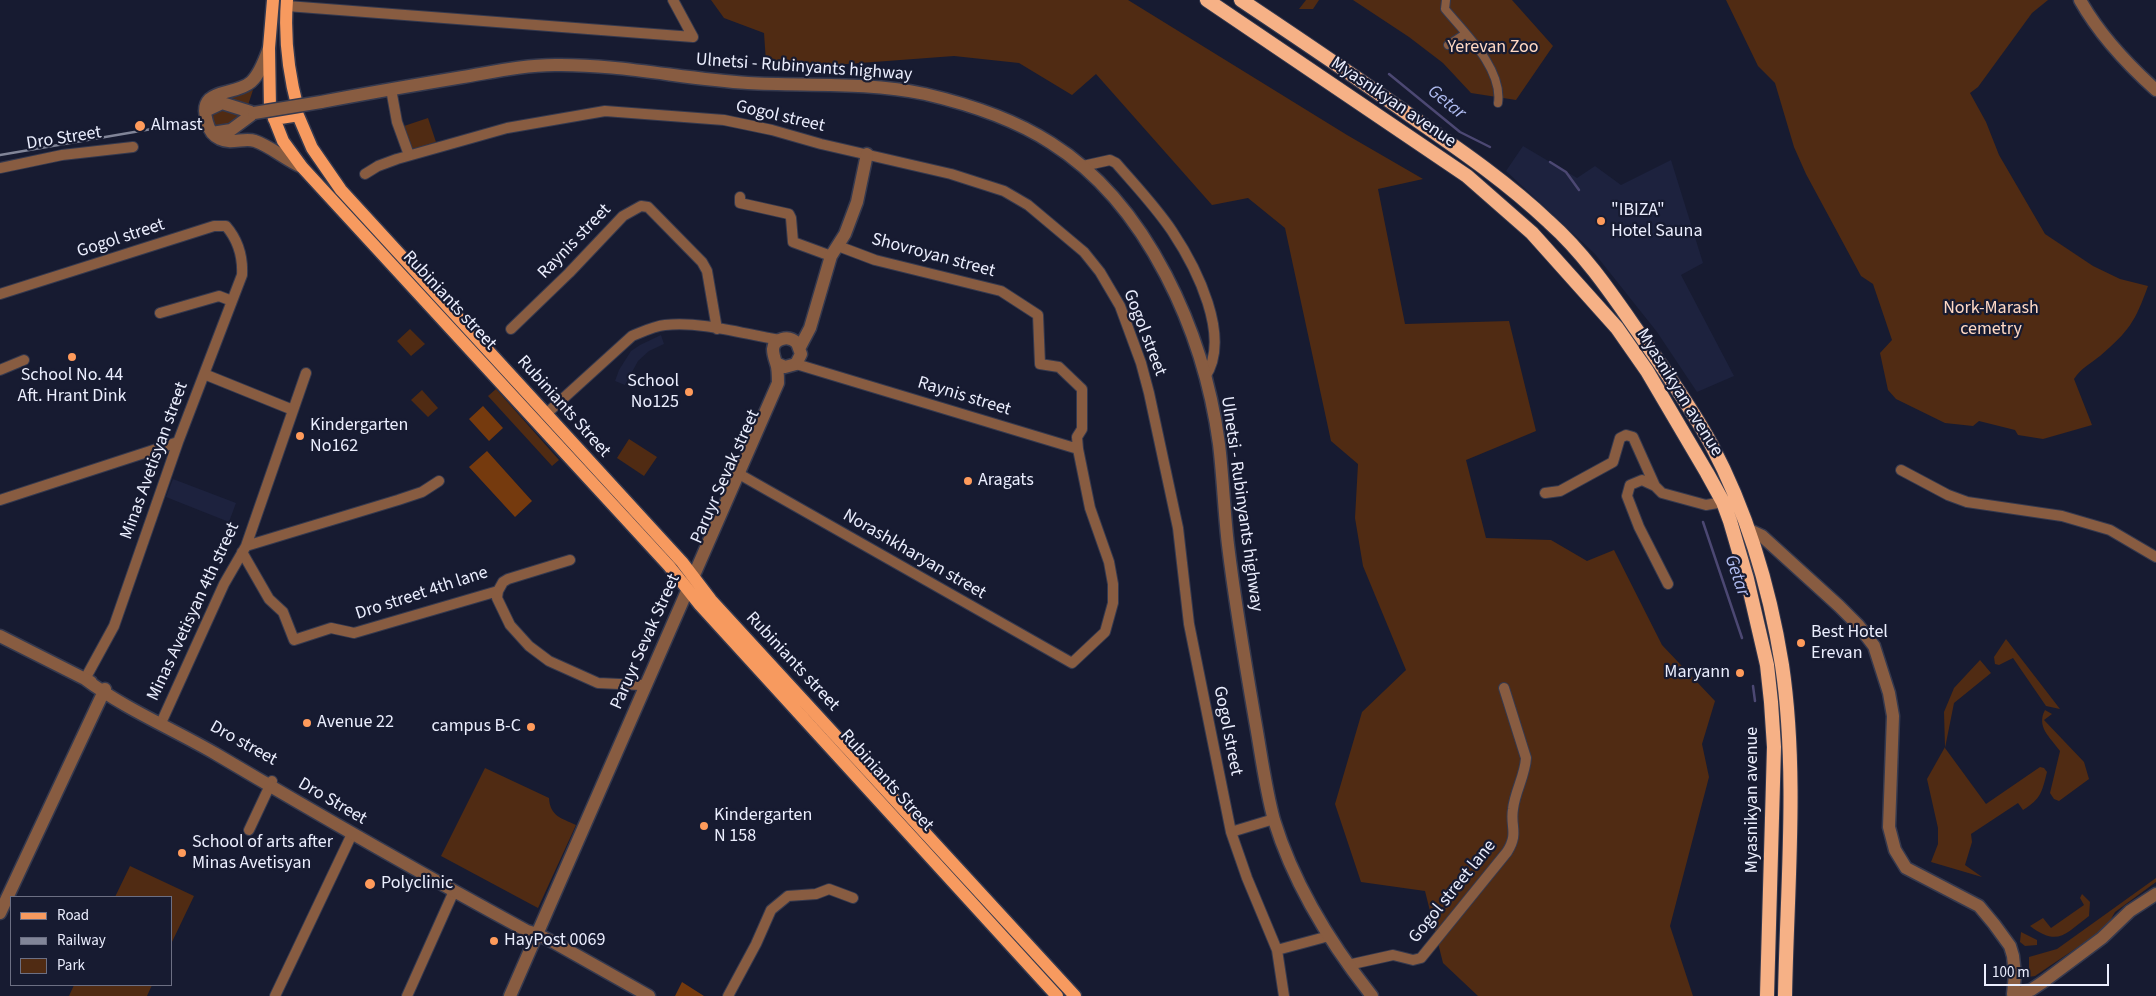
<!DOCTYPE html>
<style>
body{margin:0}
#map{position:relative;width:2156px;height:996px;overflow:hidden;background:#171b31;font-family:"Source Sans 3",sans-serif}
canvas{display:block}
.legend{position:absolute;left:10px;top:896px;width:162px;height:90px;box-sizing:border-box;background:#171b31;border:1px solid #6c6f83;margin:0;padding:6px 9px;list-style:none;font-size:15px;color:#ebeefe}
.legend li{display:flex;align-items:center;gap:10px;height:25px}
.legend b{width:25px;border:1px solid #6c6f83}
.scale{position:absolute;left:1984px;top:964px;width:125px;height:22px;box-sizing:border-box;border:2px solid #ebeefe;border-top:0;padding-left:6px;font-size:15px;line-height:18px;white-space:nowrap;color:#ebeefe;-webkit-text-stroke:4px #171b31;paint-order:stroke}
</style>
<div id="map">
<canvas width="2156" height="996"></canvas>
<ul class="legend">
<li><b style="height:6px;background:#f79a5f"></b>Road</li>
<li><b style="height:6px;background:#818598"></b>Railway</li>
<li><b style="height:14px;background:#502b13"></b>Park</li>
</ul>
<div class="scale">100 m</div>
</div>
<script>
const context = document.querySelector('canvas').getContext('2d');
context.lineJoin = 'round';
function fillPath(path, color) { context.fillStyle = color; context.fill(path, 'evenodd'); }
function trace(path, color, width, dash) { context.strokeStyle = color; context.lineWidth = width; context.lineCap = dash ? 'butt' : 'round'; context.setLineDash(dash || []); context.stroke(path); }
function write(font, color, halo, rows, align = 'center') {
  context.font = font + ' "Source Sans 3",sans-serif'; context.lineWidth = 4.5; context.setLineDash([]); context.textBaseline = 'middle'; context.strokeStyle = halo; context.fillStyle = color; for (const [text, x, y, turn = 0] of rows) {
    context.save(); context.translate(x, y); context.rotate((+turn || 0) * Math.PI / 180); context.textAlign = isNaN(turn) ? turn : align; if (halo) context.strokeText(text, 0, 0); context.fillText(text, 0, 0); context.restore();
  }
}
fillPath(new Path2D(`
 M1523,146L1577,178L1595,166L1621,185L1671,160L1703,263L1681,275L1734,376L1697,392L1657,332L1595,254L1506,171Z
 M661,335L664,344L649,351L638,361L625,385L615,381L619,370L631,351L640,345Z
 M173,479L236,503L229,522L166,497Z`), '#1d223e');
fillPath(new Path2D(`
 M711,0H1128L1347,135L1423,179L1378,189L1405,324L1509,321L1536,431L1466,460L1486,538L1551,540L1587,561L1614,550L1662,645L1715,701L1702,744L1709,777L1670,926L1693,996H1478L1443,963L1425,891L1361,882L1335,804L1362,712L1406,670L1363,566L1355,518L1358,464L1331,441L1285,228L1248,198L1212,205L1096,74L1072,95L1019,63L954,56L820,66L766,62L764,33L724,18Z
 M1306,0H1319L1313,9H1299Z
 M1353,0H1512L1553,46L1516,100L1471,93L1443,63L1409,37Z
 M1726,0H2048L2032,13L1978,87L1970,93L1986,122L1999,155L2045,234L2093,266L2120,279L2148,286C2135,322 2129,331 2100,356C2090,364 2081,368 2074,379L2092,425L2043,439L2018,435L2015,430L1979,421L1973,426L1945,423L1896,399L1888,390L1880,353L1892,340L1873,284L1861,276L1806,174L1794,147L1775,83L1758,66Z
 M253,90L248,105L223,98L238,96Z
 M219,107L243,114L232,127H216L212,117Z
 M428,118L436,142L412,150L404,126Z
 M410,329L425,344L411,356L397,341Z
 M496,389L559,460L552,466L488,396Z
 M422,390L438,408L428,417L411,400Z
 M629,439L657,457L644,476L617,458Z
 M2006,639L2060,709L2046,706L2013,658L1999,665L1995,664L1994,657Z
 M1980,660L1991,673L1954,703L1945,748L1986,804L2040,767L2044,768L2047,772C2042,792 2041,799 2023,810L2018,803L1971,834L1972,842L1965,865L1982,877L1931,862L1938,844V828L1927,779L1945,747L1944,712L1954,688Z
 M2045,710L2052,714L2044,720L2084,762L2089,779L2059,801L2054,799L2050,793L2060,751C2050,737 2036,727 2045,710Z
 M485,768L549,798C550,816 561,818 576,825L538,908L441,856Z
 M130,866L194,896L171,944V897H115Z
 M2156,878V882L2115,912L2106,928L2035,976L2021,978V970L2029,969V957L2057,949Z
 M2082,894L2090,902L2089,916C2065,934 2058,947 2030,926L2043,918L2051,928L2084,905L2080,898Z
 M2021,932L2037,940V945L2025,946L2020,942Z
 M74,985H152L147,996H69Z`), '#502b13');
fillPath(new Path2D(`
 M483,406L503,428L489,441L469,419Z
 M487,451L532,501L515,517L469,467Z
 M682,982L704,996H705H675Z`), '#753a0e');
trace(new Path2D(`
 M1389,74L1460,132L1490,147
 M1550,162L1566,172L1579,190
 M1703,522L1742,638
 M1753,686L1755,701`), '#4c4873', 2.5);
const pedestrian = new Path2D(`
 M1446,0L1445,9C1465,33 1503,69 1498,103
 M1448,45L1465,34`);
const minor = new Path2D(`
 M673,0L693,37
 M287,6L693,37
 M391,89L397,122L409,155
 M1083,166L1110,160L1116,163C1135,185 1156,207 1172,231C1196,267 1232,337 1205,377
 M0,168L62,155L133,147
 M365,174L378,166L397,159L507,128L605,111L724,120L772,130L821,144L951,174L1004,191L1028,205L1084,252L1100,272L1120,306L1141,363L1149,393L1178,528L1189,624L1231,832L1247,878L1277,950L1284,996
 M740,197V203L789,214L791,218L793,242L831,256
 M0,294L214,226H226C238,240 243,256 242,275L178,442L114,626L85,679
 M160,313L219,296L232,301
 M511,329L569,273L623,216L641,206L648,207L702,262L707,271L717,329
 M796,364L1078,449
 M0,370L24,360
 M204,374L293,410
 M546,414L632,336C642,332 654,326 665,325C702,321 743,334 780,340
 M1901,470L1948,495L1967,502L2062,516L2110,530L2156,557
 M739,474L1072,663L1105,632L1113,603V584L1109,562L1090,508L1078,449L1077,437L1082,429V389L1059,367L1040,364L1038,315L1001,291L875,260L838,246
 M1655,486L1642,480L1630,485L1627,496L1639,527L1668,584
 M1545,493L1560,491L1613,462L1620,438L1626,435L1633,437L1655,486L1662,493L1706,505L1723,502
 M0,500L178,442
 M246,546L398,500L422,492L439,481
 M242,552L269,599L283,612L294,640L331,628L354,633L498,591L503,582L508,579L570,560
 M498,591L497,598L510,625L529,646L549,661L598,683L641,685L647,684
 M161,723L224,584L246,546L306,373
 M249,830L272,781
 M1231,832L1274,819
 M1277,950L1329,936
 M1348,965L1393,955L1413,960L1421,958L1507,852C1519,833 1510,827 1513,809C1515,791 1525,776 1526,758L1504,688
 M275,996L352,834
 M407,996L454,891
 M728,996L756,944L771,910L788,896L816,894L829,889L853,898`);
const tertiary = new Path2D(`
 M2080,0C2099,34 2127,64 2156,90
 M269,48C265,59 260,74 251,82C234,97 196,86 207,122C209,130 213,136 220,139C232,145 244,137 255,141C270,146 286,160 302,167
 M321,102C368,93 415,85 463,77C493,72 524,65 555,65C619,64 684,79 748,83C806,86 868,82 925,94C968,104 1014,119 1051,143C1148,204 1204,333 1219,444C1223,477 1224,511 1228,545C1235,603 1245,662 1255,720C1261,753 1265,787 1274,820C1294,885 1330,943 1372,996
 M205,111L222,103L254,113
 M212,133L231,130L254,113
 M800,347L810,328L831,256L845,234L857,202L867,154
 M1747,529L1762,536L1839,606L1858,625L1874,646L1889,693L1893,716L1889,827L1895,850L1906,868L1979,906L1994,924L2010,946L2013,956L2015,975L2013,994L2031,990L2043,982L2102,938L2130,911L2156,894
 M0,636L91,682
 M85,679C125,709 173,729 216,754C319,815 422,874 527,931L537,934L555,943L649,996
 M0,913L105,689
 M510,996L778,383C778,377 778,368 776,363C773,354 769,343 782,339C788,337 793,339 797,343L801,354L796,364L785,367L776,363`);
const primary = new Path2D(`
 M273,0L269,48L270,108L283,141L302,167L669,566L700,605L1057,996
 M287,0C284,38 288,72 298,109L297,113L312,148L341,190L682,562L711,600L1075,996
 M274,119L293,116L294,112L297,113`);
const trunk = new Path2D(`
 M1207,0L1467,176L1532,233L1617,328L1647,371L1707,473L1723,502L1730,521L1747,579L1767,665L1771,702L1774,747L1767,996
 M1241,0C1301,40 1360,80 1418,121C1463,152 1509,184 1549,222C1586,255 1613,296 1641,336C1665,371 1691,407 1711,444C1747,512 1770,590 1782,665C1798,773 1787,887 1785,996`);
trace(pedestrian, '#35394e', 10);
trace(minor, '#35394e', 12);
trace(tertiary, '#35394e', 15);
trace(primary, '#35394e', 15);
trace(trunk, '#35394e', 16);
trace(pedestrian, '#885c41', 8);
trace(minor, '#885c41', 10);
trace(tertiary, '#885c41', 12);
trace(primary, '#f79a5f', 12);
trace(trunk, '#f6b186', 14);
trace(new Path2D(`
 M0,155L181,124`), '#818598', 2.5);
const tertiaryBridge = new Path2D(`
 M254,113L321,102`);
trace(tertiaryBridge, '#35394e', 15, []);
trace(tertiaryBridge, '#885c41', 12);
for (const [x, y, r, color] of [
 [140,126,6,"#ff9b5b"],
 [1601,221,5,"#ff9b5b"],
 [72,357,5,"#ff9b5b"],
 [689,392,5,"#ff9b5b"],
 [300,436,5,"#ff9b5b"],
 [968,481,5,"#ff9b5b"],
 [1801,643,5,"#ff9b5b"],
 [1740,673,5,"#ff9b5b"],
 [307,723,5,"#ff9b5b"],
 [531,727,5,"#ff9b5b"],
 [704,826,5,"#ff9b5b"],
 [182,853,5,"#ff9b5b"],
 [370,884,6,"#ff9b5b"],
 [494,941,5,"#ff9b5b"]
]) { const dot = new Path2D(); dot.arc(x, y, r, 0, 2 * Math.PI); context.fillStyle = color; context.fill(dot); trace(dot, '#171b31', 2); }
write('18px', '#ffd9c4', '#171b31', [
 ["Yerevan Zoo",1493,48],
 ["Nork-Marash",1991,309],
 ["cemetry",1991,330]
]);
write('18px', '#ebeefe', '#171b31', [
 ["Ulnetsi - Rubinyants highway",804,68,4],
 ["Myasnikyan avenue",1393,103,34],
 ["Gogol street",780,117,13],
 ["Dro Street",64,139,-9],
 ["Gogol street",121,239,-18],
 ["Raynis street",575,242,-46],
 ["Shovroyan street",933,256,15],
 ["Rubiniants street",449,301,47],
 ["Gogol street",1144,333,69],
 ["Myasnikyan avenue",1679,393,58],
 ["Raynis street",964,397,17],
 ["Rubiniants Street",563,407,48],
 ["Minas Avetisyan street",155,461,-70],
 ["Paruyr Sevak street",726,477,-66],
 ["Ulnetsi - Rubinyants highway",1241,504,82],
 ["Norashkharyan street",914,555,30],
 ["Dro street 4th lane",422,594,-18],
 ["Minas Avetisyan 4th street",194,612,-65],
 ["Paruyr Sevak Street",646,642,-66],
 ["Rubiniants street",792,662,47],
 ["Gogol street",1227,731,79],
 ["Dro street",243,744,29],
 ["Rubiniants Street",886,781,48],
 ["Myasnikyan avenue",1753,800,-90],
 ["Dro Street",332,802,30],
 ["Gogol street lane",1453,892,-51]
]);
write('18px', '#ebeefe', '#171b31', [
 ["Almast",151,126],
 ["\"IBIZA\"",1611,211],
 ["Hotel Sauna",1611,232],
 ["School No. 44",72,376,"center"],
 ["Aft. Hrant Dink",72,397,"center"],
 ["School",679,382,"right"],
 ["No125",679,403,"right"],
 ["Kindergarten",310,426],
 ["No162",310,447],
 ["Aragats",978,481],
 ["Best Hotel",1811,633],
 ["Erevan",1811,654],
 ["Maryann",1730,673,"right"],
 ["Avenue 22",317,723],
 ["campus B-C",521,727,"right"],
 ["Kindergarten",714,816],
 ["N 158",714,837],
 ["School of arts after",192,843],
 ["Minas Avetisyan",192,864],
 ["Polyclinic",381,884],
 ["HayPost 0069",504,941]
], 'left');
write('italic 19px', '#afbbf0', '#171b31', [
 ["Getar",1446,103,39],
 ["Getar",1736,576,71]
]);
</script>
